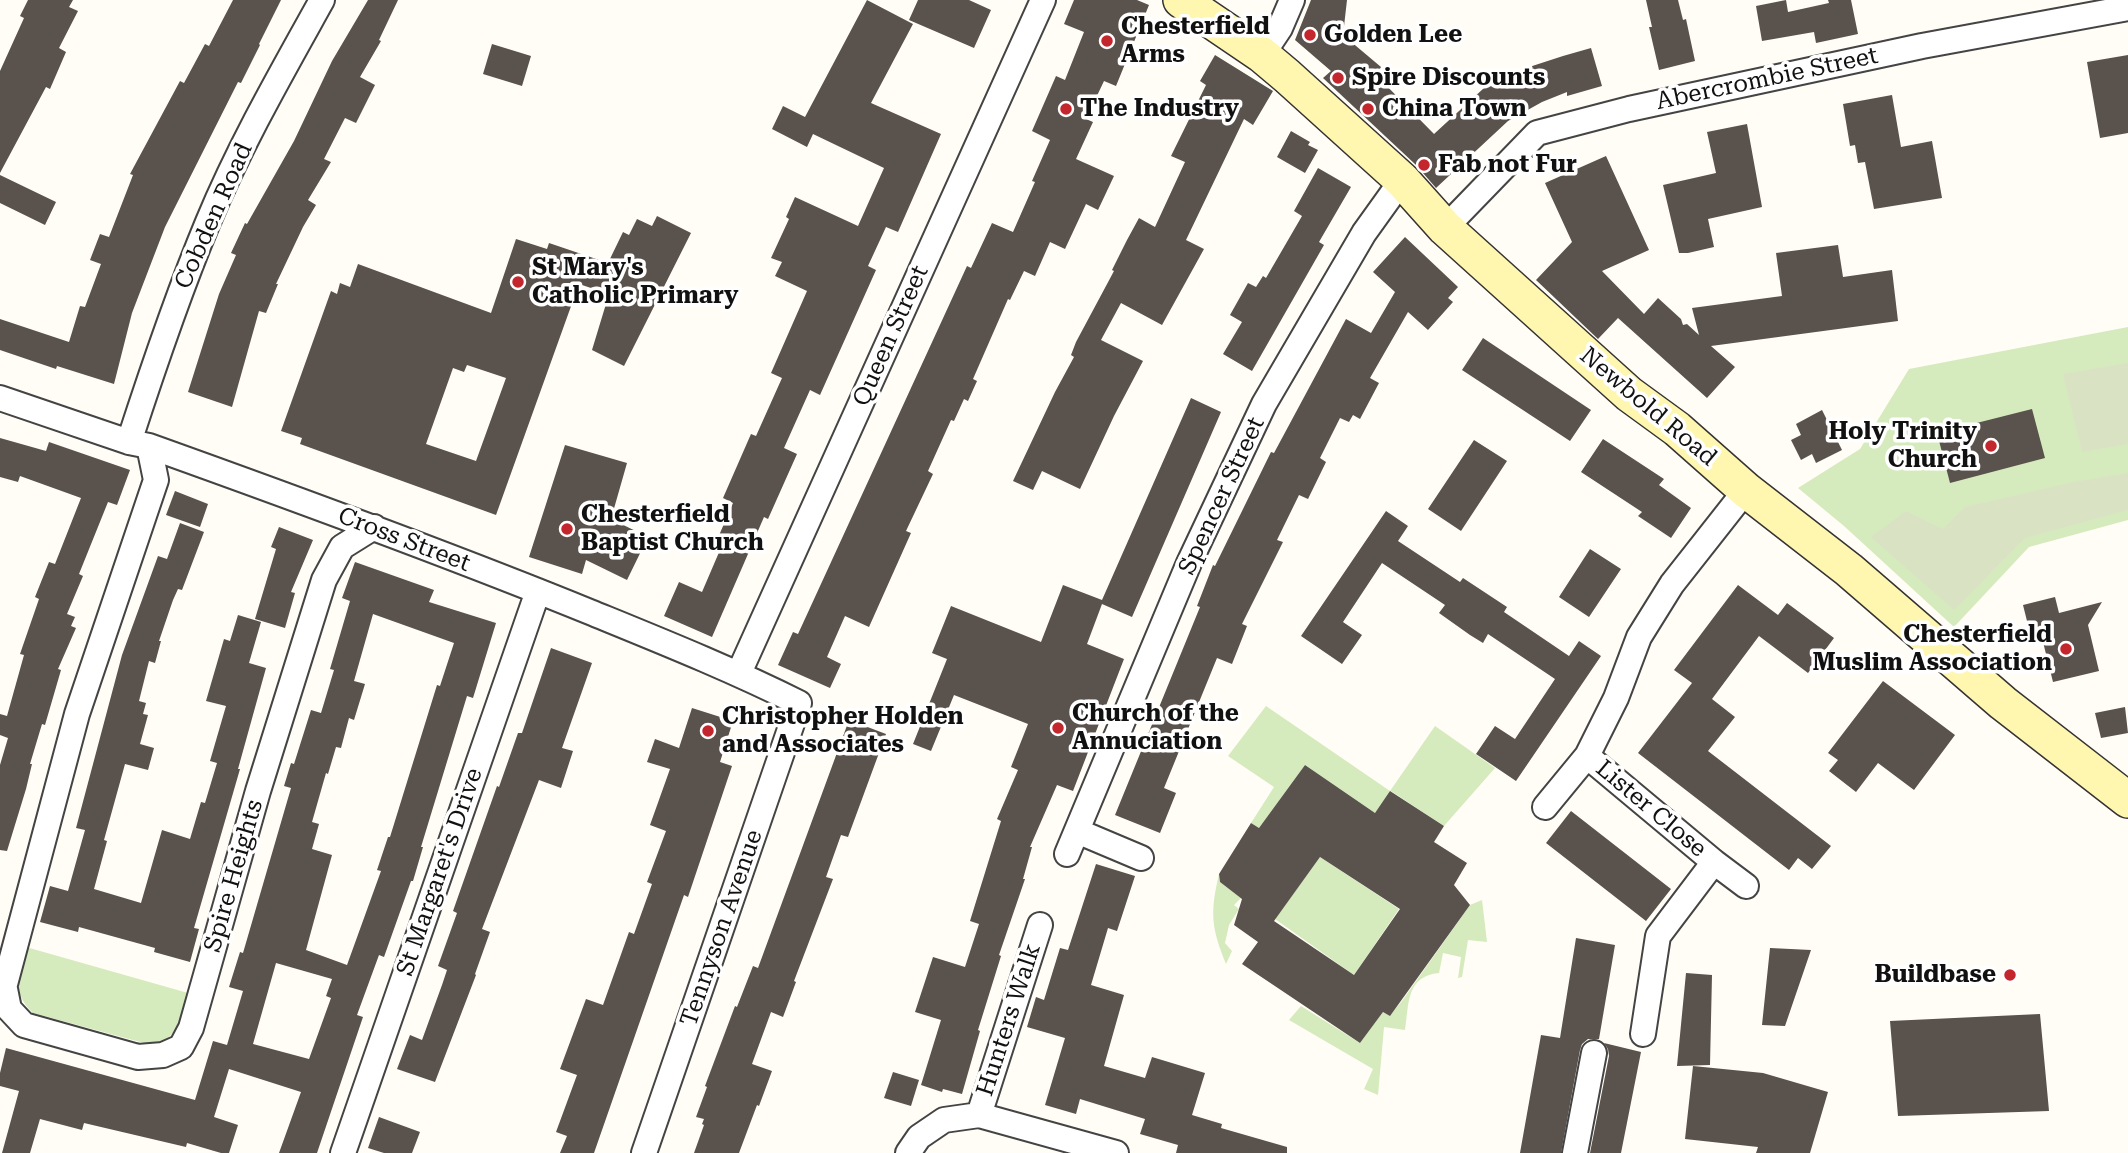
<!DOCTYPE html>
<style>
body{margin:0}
canvas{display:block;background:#fffdf5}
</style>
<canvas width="2128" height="1153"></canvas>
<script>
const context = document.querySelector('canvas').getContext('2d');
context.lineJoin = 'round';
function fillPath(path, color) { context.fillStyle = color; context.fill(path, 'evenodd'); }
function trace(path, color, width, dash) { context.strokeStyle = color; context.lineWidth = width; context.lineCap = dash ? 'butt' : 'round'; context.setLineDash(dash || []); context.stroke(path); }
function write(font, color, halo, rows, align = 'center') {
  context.font = font + ' "Roboto Serif",serif'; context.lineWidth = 7; context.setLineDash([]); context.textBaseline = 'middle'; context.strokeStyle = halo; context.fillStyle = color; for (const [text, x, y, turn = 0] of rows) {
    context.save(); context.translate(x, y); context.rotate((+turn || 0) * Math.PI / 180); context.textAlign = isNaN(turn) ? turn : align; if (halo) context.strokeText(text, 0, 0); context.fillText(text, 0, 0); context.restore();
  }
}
fillPath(new Path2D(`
 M2128,327V520L2029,547L1954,627L1844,526L1798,488L1860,449L1909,369Z
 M1266,706L1390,791L1435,726L1495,768L1444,826L1391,791L1375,813L1305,765L1259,828L1251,823L1274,787L1228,756Z
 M1320,857L1399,909L1354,975L1275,919Z
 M1219,874L1220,882L1241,898L1234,905L1239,909L1229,925L1225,943L1232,951L1226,964C1211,927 1210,913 1219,874Z
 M1482,900L1487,942L1468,940L1462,977L1458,978L1461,957L1443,953L1439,973C1406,976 1409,1004 1405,1030L1384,1027L1378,1095L1364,1089L1373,1069L1289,1020L1301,1006L1360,1043L1383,1012L1390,1015L1402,1001L1470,905Z
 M26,947L188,993C180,1020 178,1045 144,1043L33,1013C10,991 20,974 26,947Z`), '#d5ebbd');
fillPath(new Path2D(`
 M2128,363V444L2082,452L2063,374Z
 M2128,473V510L2025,538L1954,610L1871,537L1906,511L1943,529L1965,507L2073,482Z`), '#d9e3c4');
fillPath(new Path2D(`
 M28,0H73L69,7L78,11L59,48L66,52L50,89L46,87L0,173V71L24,18L20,16Z
 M233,0H281L259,44L260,45L241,83L238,82L165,227L132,313L114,384L57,366L56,369L0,350V319L69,342L80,306L85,307L101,264L90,260L100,234L109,237L133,175L130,174L180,81L184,83L205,44L209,46Z
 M368,0H398L379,40L381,41L360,77L375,85L356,123L345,118L324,159L331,162L308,200L316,205L303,227L276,284H278L266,313L259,311L232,407L188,392L219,294L236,255L231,253L245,223L247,224L294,141L332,61Z
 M867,0L913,24L871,103L941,134L898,232L886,227L868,266L876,270L820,395L810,390L784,448L797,454L768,519L764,517L712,637L664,616L679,582L702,592L720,550L714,547L733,503L723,498L751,434L756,436L782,378L771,373L807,291L775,276L782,262L771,258L789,219L786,217L795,197L858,226L884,168L813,134L807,147L772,129L783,106L805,117Z
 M918,0H969L991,10L974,48L909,20Z
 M1074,0H1137L1149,5L1116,86L1104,81L1086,119L1093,122L1076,159L1114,176L1098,210L1086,204L1065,249L1050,242L1035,276L1024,271L1010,300L1008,299L973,379L977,381L968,401L964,399L954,421L951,420L928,471L933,474L906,531L911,533L869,627L845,616L827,657L841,664L830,688L778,665L793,632L798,634L967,266L971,268L992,223L1013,232L1035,182L1032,181L1050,140L1032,131L1056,76L1065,80L1084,32L1064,24Z
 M1311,0H1347L1343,35L1381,67L1376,75L1434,134L1484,88L1520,70L1563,56L1591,48L1602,86L1567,96V92L1542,102L1508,121L1436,188L1416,165L1323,78L1331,71L1295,40Z
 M1646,0H1678L1683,20L1686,19L1695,61L1659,70L1649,27H1652Z
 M1786,0L1788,12L1829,3L1828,0H1851L1858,34L1816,43L1814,32L1762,41L1756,6Z
 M492,44L531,56L522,86L483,74Z
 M1215,55L1273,91L1253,125L1244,119L1186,240L1204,249L1162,325L1121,303L1101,340L1143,361L1114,416L1080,489L1042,471L1033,490L1013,481L1055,392L1074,357L1071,355L1076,342L1114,271L1112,270L1127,240L1139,218L1155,227L1185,162L1171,156L1206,85L1200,81Z
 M2128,55V133L2100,138L2087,62Z
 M1892,95L1901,147L1932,141L1942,198L1874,209L1865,162L1858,163L1855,145L1850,146L1843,104Z
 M1747,124L1762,207L1708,219L1714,247L1688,253H1679L1663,185L1716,173L1707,132Z
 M1291,131L1310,142L1308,145L1318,150L1305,173L1277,157Z
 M1606,156L1649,250L1602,271L1644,314L1658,298L1681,319L1683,325L1687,324L1699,335L1692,308L1782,296L1776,253L1838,245L1843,277L1892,270L1898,321L1711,346L1735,367L1707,398L1618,318L1598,339L1536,280L1572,242L1545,183Z
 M1318,168L1351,187L1319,242L1324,245L1252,371L1223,354L1242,322L1230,315L1248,283L1256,287L1263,276L1266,278L1302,216L1294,211Z
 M0,175L56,202L45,225L0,203Z
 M657,216L691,233L624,366L592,350L609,294L579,284L496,515L300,444L302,438L281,431L331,291L337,294L340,283L350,287L358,264L491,313L516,239L547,249L549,243L608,263L623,232L629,235L637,219L652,226ZM467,365L506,378L476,461L426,444L453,368L464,372Z
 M1405,237L1458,287L1448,298L1453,302L1428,330L1408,312L1370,378L1379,383L1360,419L1353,415L1349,422L1340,418L1320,458L1326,462L1308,499L1299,495L1277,540L1283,542L1242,624L1247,626L1232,664L1217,658L1164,788L1176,793L1160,833L1115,815L1200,607L1197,606L1213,565L1215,566L1271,452L1274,453L1346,319L1371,333L1395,292L1373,272Z
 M1483,338L1591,410L1570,441L1462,370Z
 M1191,398L1221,412L1132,617L1102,604L1087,644L1124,659L1073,791L1057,785L1030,847H1032L1023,879H1025L999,955L1001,956L978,1030L980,1031L962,1094L943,1089L942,1092L921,1085L941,1020L915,1012L933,957L965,967L979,924L970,921L1001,821L997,819L1018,770L1011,767L1028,724L954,695L931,751L913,744L947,659L932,653L951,606L1041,642L1063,585L1102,600Z
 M2032,409L2045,458L1950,483L1937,433Z
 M1822,410L1842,450L1816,463L1812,454L1801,460L1791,440L1801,435L1796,424Z
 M0,438L46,451L49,442L130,470L117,505L108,502L79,574L83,576L67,614L75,617L71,626L76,628L58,669L61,670L45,725L42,724L30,764H32L26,789L7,851L0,850V765L8,738L0,735V714L7,716L24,655L20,654L39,599L35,597L49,562L55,564L81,498L20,476L18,482L0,477Z
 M1603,439L1664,479L1659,485L1691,508L1671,538L1638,516L1642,512L1581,472Z
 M1474,440L1507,461L1461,531L1428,509Z
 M565,445L627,463L611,519L648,537L627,580L586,560L582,574L529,557Z
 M175,491L208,504L200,527L166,515Z
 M1386,511L1408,526L1398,541L1460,582L1463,578L1507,607L1504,612L1569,656L1579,641L1601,656L1516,781L1476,754L1495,726L1515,739L1555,679L1488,634L1483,643L1470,635L1439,613L1445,605L1382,563L1343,622L1362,635L1342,664L1301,636Z
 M180,523L204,532L182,590L178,589L173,600L159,641H161L155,663L149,661L139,701L146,703L143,714L148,715L140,744L154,748L148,770L125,764L104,840L107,841L94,889L141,903L162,830L190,839L201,802L205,803L217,763L210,761L226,706L206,701L224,639L230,641L238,615L261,622L249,663L266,668L238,769H240L194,928L199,929L190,962L154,952L155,948L79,927L78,932L40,922L50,886L68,891L85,830L76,828L122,655L158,556L167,559Z
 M279,527L313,540L291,592L295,593L285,628L255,619L276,549L271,547Z
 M1590,549L1621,569L1589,617L1559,597Z
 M355,562L434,590L429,602L496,623L473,698L467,696L421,847H423L413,881H411L384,957L379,955L357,1015L363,1017L317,1153H279L301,1092L229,1069L214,1117L238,1125L229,1153H221L187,1143L186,1147L84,1123L82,1130L40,1119L30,1153H2L19,1091L0,1086V1073L6,1048L195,1100L213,1041L227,1045L243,991L229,987L240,952L243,953L291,788L284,786L291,763L294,764L311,710L321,713L334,670L330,669L350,601L342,598ZM373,614L454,643L440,686L437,685L390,837H388L377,870L381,871L347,965L306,950L332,855L312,849L319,824L312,822L326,773L328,774L336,747L341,748L349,718L354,720L365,684L354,681ZM276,963L332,979L326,996L331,998L309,1059L253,1044Z
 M1738,585L1778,615L1787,603L1834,638L1808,673L1759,636L1712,699L1735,717L1708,751L1831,846L1812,869L1798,858L1789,870L1638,753L1692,683L1674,670Z
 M2055,597L2059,613L2102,602L2088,625L2099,671L2053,682L2041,634L2031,637L2023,605Z
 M551,648L592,663L562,748L573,751L561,788L539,780L482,929L490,932L475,974L476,975L435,1082L397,1069L410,1035L422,1040L442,985L447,970L438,966L457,913L453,911L497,786L499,787L518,733H522Z
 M1883,681L1955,735L1914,790L1878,763L1856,792L1829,771L1838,760L1828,753Z
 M2125,707L2128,733L2101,738L2095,713Z
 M692,708L733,721L720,762L732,766L688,897L684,895L594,1153H560L567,1136L556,1132L577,1075L560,1069L586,999L603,1005L629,932L634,934L652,884L647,882L666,831L650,825L670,769L647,762L655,739L679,748Z
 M849,720L886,734L848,837L841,835L826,877L833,879L794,981L796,982L783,1017L771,1012L752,1064L772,1071L759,1106L757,1105L739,1153H694L704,1125L702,1124L704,1119L696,1117L707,1087L705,1086L735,1006L737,1007L753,966L758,968Z
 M1305,765L1375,813L1390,791L1444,826L1434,842L1467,863L1454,885L1470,905L1390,1016L1383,1012L1360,1043L1242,964L1258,942L1234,925L1242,899L1220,882L1219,874L1251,823L1259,828ZM1320,857L1400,909L1354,975L1274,921Z
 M1571,811L1671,889L1646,921L1546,843Z
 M1096,864L1135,876L1117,931L1108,928L1091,985L1124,995L1104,1066L1145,1078L1152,1057L1205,1073L1192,1115L1222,1124L1221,1128L1287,1147V1153H1176L1178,1145L1140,1134L1145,1119L1080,1099L1076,1114L1045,1105L1065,1038L1027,1027L1036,997L1044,1000L1060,948L1068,950Z
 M1576,938L1615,945L1599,1039H1588L1582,1044L1580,1050L1561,1153H1520L1541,1035L1560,1038Z
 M1770,948L1811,950L1785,1026L1762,1025Z
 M1686,973L1712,975L1710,1065L1677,1066Z
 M2040,1014L2049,1111L1898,1116L1890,1021Z
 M1604,1043L1641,1052L1621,1153H1590L1609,1056L1608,1049Z
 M1693,1066L1763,1073L1828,1092L1810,1153H1756L1758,1147L1685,1139Z
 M893,1072L919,1080L911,1106L884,1098Z
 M379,1117L420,1132L412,1153H384L368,1148Z`), '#5a524d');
const minor = new Path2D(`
 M1262,55L1280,28L1292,0
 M1445,228L1537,133L1629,109L1922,46L2128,8
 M0,398L129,442L149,446C297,499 445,553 590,612C661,641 731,669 799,703L644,1153
 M129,442C153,368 178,294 208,222C240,145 282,72 322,0
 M739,673L1043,0
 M1587,756L1714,862L1746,886
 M1545,807L1587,756L1616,698L1639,637L1672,584L1746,490
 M1077,831L1141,858
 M1067,854L1189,563L1264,404L1364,233L1402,180
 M5,989L9,1009L24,1025L138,1057L163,1055L181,1047L191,1028L258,791L324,580L342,547L374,527
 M0,1003L77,714L156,480L149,446
 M1643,1034L1658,936L1714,862
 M979,1115L1040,925
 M343,1153L538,591
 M908,1153L919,1137L944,1120L979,1115L1116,1153
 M1575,1153L1594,1053`);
const secondary = new Path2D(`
 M1181,0L1262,55L1287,76L1402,180L1445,228L1629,394L1677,429L1746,490L1849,570L2003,703L2128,800`);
trace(minor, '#444', 28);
trace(secondary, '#333', 38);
trace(minor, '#fff', 24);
trace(secondary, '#fff6b0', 35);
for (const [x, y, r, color] of [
 [1310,35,7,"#c4262e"],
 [1107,41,7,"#c4262e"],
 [1338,78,7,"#c4262e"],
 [1066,109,7,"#c4262e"],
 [1368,109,7,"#c4262e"],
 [1424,165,7,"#c4262e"],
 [518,282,7,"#c4262e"],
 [1991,446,7,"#c4262e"],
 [567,529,7,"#c4262e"],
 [2066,649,7,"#c4262e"],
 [1058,728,7,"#c4262e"],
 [708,731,7,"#c4262e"],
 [2010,975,7,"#c4262e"]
]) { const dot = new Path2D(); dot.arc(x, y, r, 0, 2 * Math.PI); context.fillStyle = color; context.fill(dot); trace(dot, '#fff', 2.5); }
write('bold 24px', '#111', '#fff', [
 ["Chesterfield",1121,27],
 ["Arms",1121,55],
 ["Golden Lee",1324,35],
 ["Spire Discounts",1352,78],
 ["The Industry",1080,109],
 ["China Town",1382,109],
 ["Fab not Fur",1438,165],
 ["St Mary's",532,268],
 ["Catholic Primary",532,296],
 ["Holy Trinity",1977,432,"right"],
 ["Church",1977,460,"right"],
 ["Chesterfield",581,515],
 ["Baptist Church",581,543],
 ["Chesterfield",2052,635,"right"],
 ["Muslim Association",2052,663,"right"],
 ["Church of the",1072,714],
 ["Annuciation",1072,742],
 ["Christopher Holden",722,717],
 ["and Associates",722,745],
 ["Buildbase",1996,975,"right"]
], 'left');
write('24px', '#111', '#fff', [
 ["Abercrombie Street",1767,79,-12],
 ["Cobden Road",214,216,-66],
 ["Queen Street",891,336,-66],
 ["Newbold Road",1648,407,40],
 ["Spencer Street",1222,496,-65],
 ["Cross Street",404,540,21],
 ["Lister Close",1651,809,40],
 ["St Margaret's Drive",440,872,-71],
 ["Spire Heights",234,876,-74],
 ["Tennyson Avenue",722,928,-71],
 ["Hunters Walk",1009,1020,-72]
]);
</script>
